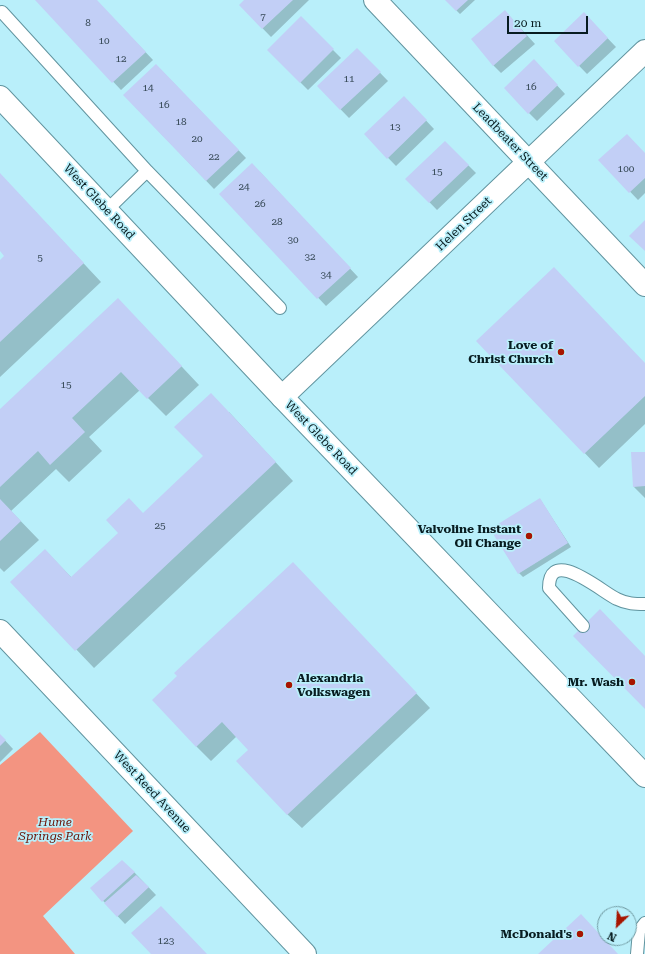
<!DOCTYPE html>
<style>
body{margin:0}
#map{position:relative;width:645px;height:954px;overflow:hidden;background:#b9effa;font-family:"Roboto Serif",serif}
canvas{display:block}
.north{position:absolute;left:597px;top:906px;width:40px;height:40px;box-sizing:border-box;background:#b9effa;border:1px solid #729ba3;border-radius:50%;rotate:205deg;font-size:11px;font-weight:700;line-height:16px;text-align:center;color:#071c20}
.north::after{content:'';display:block;margin:auto;width:14px;height:18px;background:#a71500;clip-path:polygon(50% 0,100% 100%,50% 72%,0 100%)}
.scale{position:absolute;left:507px;top:16px;width:81px;height:18px;box-sizing:border-box;border:2px solid #071c20;border-top:0;padding-left:5px;font-size:12px;line-height:14px;white-space:nowrap;color:#071c20;-webkit-text-stroke:3px #b9effa;paint-order:stroke}
</style>
<div id="map">
<canvas width="645" height="954"></canvas>
<div class="north">N</div>
<div class="scale">20 m</div>
</div>
<script>
const context = document.querySelector('canvas').getContext('2d');
context.lineJoin = 'round';
function fillPath(path, color) { context.fillStyle = color; context.fill(path, 'evenodd'); }
function trace(path, color, width, dash) { context.strokeStyle = color; context.lineWidth = width; context.lineCap = dash ? 'butt' : 'round'; context.setLineDash(dash || []); context.stroke(path); }
function write(font, color, halo, rows, align = 'center') {
  context.font = font + ' "Roboto Serif",serif'; context.lineWidth = 3.5; context.setLineDash([]); context.textBaseline = 'middle'; context.strokeStyle = halo; context.fillStyle = color; for (const [text, x, y, turn = 0] of rows) {
    context.save(); context.translate(x, y); context.rotate((+turn || 0) * Math.PI / 180); context.textAlign = isNaN(turn) ? turn : align; if (halo) context.strokeText(text, 0, 0); context.fillText(text, 0, 0); context.restore();
  }
}
fillPath(new Path2D(`
 M40,732L133,831L43,916L75,954H0V765Z`), '#f39481');
fillPath(new Path2D(`
 M36,0H96L153,60L121,90Z
 M245,0H309L271,37L240,5Z
 M446,0H475L460,14Z
 M505,11L535,44L501,73L493,65Z
 M301,18L341,58L308,90L268,50Z
 M592,22L616,47L587,74L555,41Z
 M357,49L388,81L349,118L318,86Z
 M542,69L565,94L537,121L529,113Z
 M164,73L246,158L214,189L124,95Z
 M404,97L434,129L396,166L365,134Z
 M445,142L476,173L437,210L407,179Z
 M645,154V193L638,200L600,160Z
 M260,172L358,277L326,306L220,194Z
 M0,174L101,282L0,377V261L6,256L0,250Z
 M136,318L199,385L166,416L140,390L89,437L102,451L69,482L56,469L11,511L39,540L4,572L0,568V410Z
 M478,341L645,364V424L599,468Z
 M229,412L293,481L94,668L12,582L45,550L72,578L144,514L204,456Z
 M645,453V498L634,487Z
 M540,499L571,547L523,577L519,573Z
 M307,578L430,708L302,828L287,814L249,750L237,736L211,761L196,746Z
 M0,735L13,749L0,762Z
 M134,872L156,895L125,924L91,888Z`), '#0003');
fillPath(new Path2D(`
 M35,0H97L146,52L112,83Z
 M244,0H293L262,29L239,5Z
 M445,0H468L456,11Z
 M505,10L527,36L493,66L471,39Z
 M584,12L608,38L578,67L554,41Z
 M301,16L334,49L300,83L267,50Z
 M357,48L381,72L340,110L317,86Z
 M534,59L558,85L528,114L504,88Z
 M156,64L239,150L206,181L123,95Z
 M404,96L427,120L387,159L364,134Z
 M627,134L645,153V178L629,193L598,160Z
 M445,141L469,165L429,203L405,179Z
 M252,163L351,268L317,299L219,194Z
 M0,173L84,263L0,342V260L4,256L0,251Z
 M645,220V251L629,236Z
 M554,267L645,363V396L584,454L476,341Z
 M118,298L182,366L147,399L121,372L72,418L85,432L50,465L38,451L0,487V409Z
 M211,393L276,462L75,651L10,582L45,549L71,577L118,533L106,520L129,498L143,513L203,456L174,427Z
 M631,452H645V486L633,487Z
 M540,498L568,543L518,574L490,529Z
 M0,499L21,521L0,541Z
 M293,562L417,693L287,815L236,761L248,750L222,722L196,747L152,700L177,676L174,673Z
 M600,609L645,656V709L573,636Z
 M0,734L6,740L0,746Z
 M122,860L135,872L102,902L90,888Z
 M136,875L149,887L117,917L104,903Z
 M161,906L188,934L207,954H151L131,933Z
 M581,914L618,954H538Z`), '#c2cff6');
const lane = new Path2D(`
 M2,12L147,171
 M107,210L147,171L280,308
 M583,626L549,588C549,545 603,593 617,599C627,604 635,604 645,604
 M637,954L639,931L645,923`);
const street = new Path2D(`
 M375,0L645,285
 M282,397L645,51
 M0,631L305,954`);
const secondary = new Path2D(`
 M0,97L282,397L645,776`);
trace(lane, '#61949f', 14);
trace(street, '#61949f', 24);
trace(secondary, '#61949f', 24);
trace(lane, '#fff', 12);
trace(street, '#fff', 22);
trace(secondary, '#fff', 22);
for (const [x, y, r, color] of [
 [561,352,4,"#a71500"],
 [529,536,4,"#a71500"],
 [632,682,4,"#a71500"],
 [289,685,4,"#a71500"],
 [580,934,4,"#a71500"]
]) { const dot = new Path2D(); dot.arc(x, y, r, 0, 2 * Math.PI); context.fillStyle = color; context.fill(dot); trace(dot, '#b9effa', 1.5); }
write('10px', '#364956', null, [
 ["7",263,17],
 ["8",88,23],
 ["10",104,41],
 ["12",121,59],
 ["11",349,79],
 ["16",531,87],
 ["14",148,88],
 ["16",164,105],
 ["18",181,122],
 ["13",395,127],
 ["20",197,139],
 ["22",214,157],
 ["100",626,169],
 ["15",437,172],
 ["24",244,187],
 ["26",260,204],
 ["28",277,222],
 ["30",293,240],
 ["32",310,257],
 ["5",40,258],
 ["34",326,275],
 ["15",66,385],
 ["25",160,526],
 ["123",166,941]
]);
write('12px', '#071c20', '#b9effa', [
 ["Leadbeater Street",510,142,46],
 ["West Glebe Road",99,202,47],
 ["Helen Street",464,224,-44],
 ["West Glebe Road",321,438,46],
 ["West Reed Avenue",152,792,47]
]);
write('bold 12px', '#071c20', '#b9effa', [
 ["Love of",553,345],
 ["Christ Church",553,359],
 ["Valvoline Instant",521,529],
 ["Oil Change",521,543],
 ["Alexandria",297,678,"left"],
 ["Volkswagen",297,692,"left"],
 ["Mr. Wash",624,682],
 ["McDonald's",572,934]
], 'right');
write('italic 12px', '#6a1004', '#b9effa', [
 ["Hume",55,822],
 ["Springs Park",55,836]
]);
</script>
